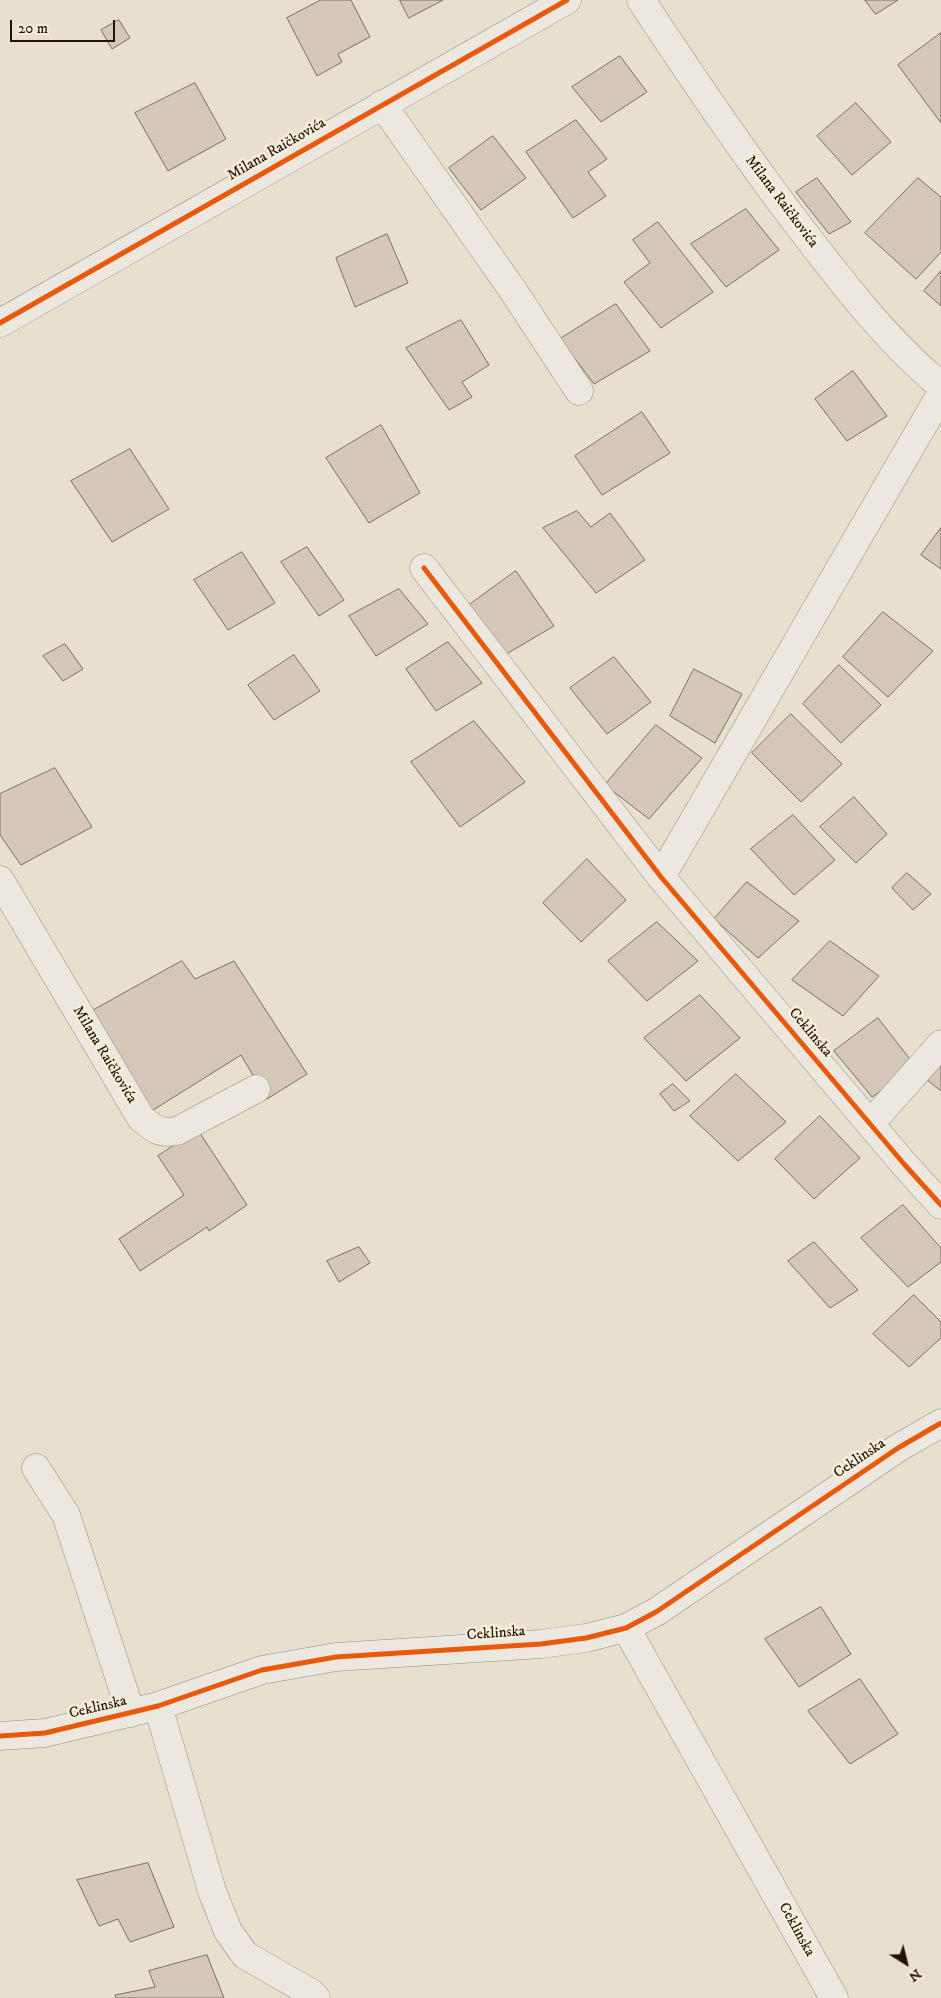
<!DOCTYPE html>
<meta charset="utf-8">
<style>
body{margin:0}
#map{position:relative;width:941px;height:1998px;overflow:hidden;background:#e7e0cf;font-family:"IM FELL DW Pica",serif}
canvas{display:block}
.north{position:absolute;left:881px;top:1938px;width:50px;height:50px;-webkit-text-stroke:4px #f6edd9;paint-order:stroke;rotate:144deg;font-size:14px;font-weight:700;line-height:20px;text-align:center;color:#1f140b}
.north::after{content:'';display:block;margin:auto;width:18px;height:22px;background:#1f140b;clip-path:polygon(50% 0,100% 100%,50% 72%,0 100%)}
.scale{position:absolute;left:10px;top:20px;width:105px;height:22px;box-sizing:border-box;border:2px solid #1f140b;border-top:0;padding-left:6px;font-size:15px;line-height:18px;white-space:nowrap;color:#1f140b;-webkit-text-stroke:4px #f6edd9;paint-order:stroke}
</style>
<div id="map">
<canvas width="941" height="1998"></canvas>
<div class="north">N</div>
<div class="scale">20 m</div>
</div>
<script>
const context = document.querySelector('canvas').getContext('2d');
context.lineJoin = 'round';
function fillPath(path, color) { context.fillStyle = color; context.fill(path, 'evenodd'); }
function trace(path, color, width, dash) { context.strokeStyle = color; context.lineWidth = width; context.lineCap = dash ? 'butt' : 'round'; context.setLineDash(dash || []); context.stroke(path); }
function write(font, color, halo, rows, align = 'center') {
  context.font = font + ' "IM FELL DW Pica",serif'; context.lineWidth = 5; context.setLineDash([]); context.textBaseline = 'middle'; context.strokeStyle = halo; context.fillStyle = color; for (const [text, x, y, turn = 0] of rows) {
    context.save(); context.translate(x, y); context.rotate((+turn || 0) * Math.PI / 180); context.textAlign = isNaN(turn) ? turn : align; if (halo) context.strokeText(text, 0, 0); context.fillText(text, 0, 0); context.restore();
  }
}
const building = new Path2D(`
 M321,0H351L370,37L338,54L342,62L317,76L287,18Z
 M400,0H443L409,18Z
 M865,0H898L876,14Z
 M119,20L130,38L112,49L101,30Z
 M941,33V123L898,65Z
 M620,56L647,92L601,122L572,87Z
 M195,83L226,139L168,171L135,113Z
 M856,103L891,142L852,175L817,136Z
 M576,120L607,159L588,172L606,196L573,218L526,152Z
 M493,136L526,178L481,210L449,168Z
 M817,178L851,222L829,234L796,192Z
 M918,178L941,197V252L916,279L865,233Z
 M746,209L779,250L726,287L691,244Z
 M658,222L713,292L661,328L624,282L650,263L633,240Z
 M387,234L408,283L355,307L336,258Z
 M941,271V306L924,291Z
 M616,304L650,351L594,384L560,339Z
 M461,320L489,365L462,382L472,397L449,410L406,348Z
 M853,371L887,416L847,441L815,399Z
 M642,412L670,453L602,495L575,456Z
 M381,425L420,493L369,523L326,458Z
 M130,449L169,509L112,542L71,481Z
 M577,511L591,527L610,513L645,560L596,593L543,528Z
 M941,528V569L921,555Z
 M307,547L344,600L319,616L281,562Z
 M242,552L275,603L228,630L194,580Z
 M516,571L554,626L503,656L465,608Z
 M399,589L428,624L376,656L349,616Z
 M883,612L933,651L888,697L843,657Z
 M448,642L482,683L436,711L406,669Z
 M65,644L83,669L63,681L43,656Z
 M294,655L320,691L274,720L248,685Z
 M614,657L651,702L607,734L570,688Z
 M839,665L881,705L841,743L803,704Z
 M694,669L742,694L715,743L670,716Z
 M791,714L842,764L801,802L752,753Z
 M474,721L525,782L460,827L411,762Z
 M656,725L702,758L649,819L605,785Z
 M55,768L92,827L21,865L0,835V794Z
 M854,797L887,834L856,863L820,827Z
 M793,815L835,860L794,895L751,849Z
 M587,859L626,900L581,942L543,903Z
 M907,873L931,894L913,910L892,888Z
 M747,882L799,921L758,958L714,919Z
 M657,922L698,961L647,1001L608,961Z
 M830,941L879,976L843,1016L792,980Z
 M182,961L195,979L234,961L307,1074L267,1099L241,1055L150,1112L83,1016Z
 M700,995L740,1038L686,1081L644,1038Z
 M878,1018L916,1067L872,1097L834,1051Z
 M941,1062V1091L926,1079Z
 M736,1074L786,1122L738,1161L690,1116Z
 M673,1084L690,1101L674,1111L660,1094Z
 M820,1116L860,1158L814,1199L775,1159Z
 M198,1130L247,1205L209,1231L207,1227L140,1271L119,1239L184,1195L158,1156Z
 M903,1205L941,1248V1262L908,1287L861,1238Z
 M814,1242L858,1290L830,1308L788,1261Z
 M359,1247L370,1263L339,1282L327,1261Z
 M914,1295L941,1322V1338L909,1367L873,1334Z
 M821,1607L851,1654L799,1687L765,1639Z
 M860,1679L898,1734L850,1764L808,1711Z
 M148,1863L174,1927L130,1942L118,1919L99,1926L77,1880Z
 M207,1955L224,1998H116L115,1995L155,1987L149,1971Z`);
fillPath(building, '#d5c8bb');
trace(building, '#757066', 1);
const minor = new Path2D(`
 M641,0C693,79 745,156 802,230C845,286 887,341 941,386
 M382,104L512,289L579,391
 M0,323L567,0
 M424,568L661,877L904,1164L941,1205
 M661,877L941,394
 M0,880L141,1118C154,1129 159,1134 177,1131L256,1089
 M870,1124L941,1044
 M36,1468L66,1515L131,1713
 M626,1628L834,1998
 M158,1706L212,1891L228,1931L245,1955L311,1993L316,1998
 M0,1736L45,1733L158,1706L262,1670L336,1657L541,1644L586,1638L626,1628L656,1612L898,1448L941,1423`);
trace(minor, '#928c81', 29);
trace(minor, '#ece8df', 28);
trace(new Path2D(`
 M0,323L567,0
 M424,568L661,877L904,1164L941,1205
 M0,1736L45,1733L158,1706L262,1670L336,1657L541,1644L586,1638L626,1628L656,1612L898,1448L941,1423`), '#e8590c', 5);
write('15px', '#1f140b', '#f6edd9', [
 ["Milana Raičkovića",277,150,-30],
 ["Milana Raičkovića",781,202,53],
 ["Ceklinska",810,1033,50],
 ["Milana Raičkovića",104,1055,59],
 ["Ceklinska",860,1459,-34],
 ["Ceklinska",496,1634,-4],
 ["Ceklinska",98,1708,-13],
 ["Ceklinska",796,1930,61]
]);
</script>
